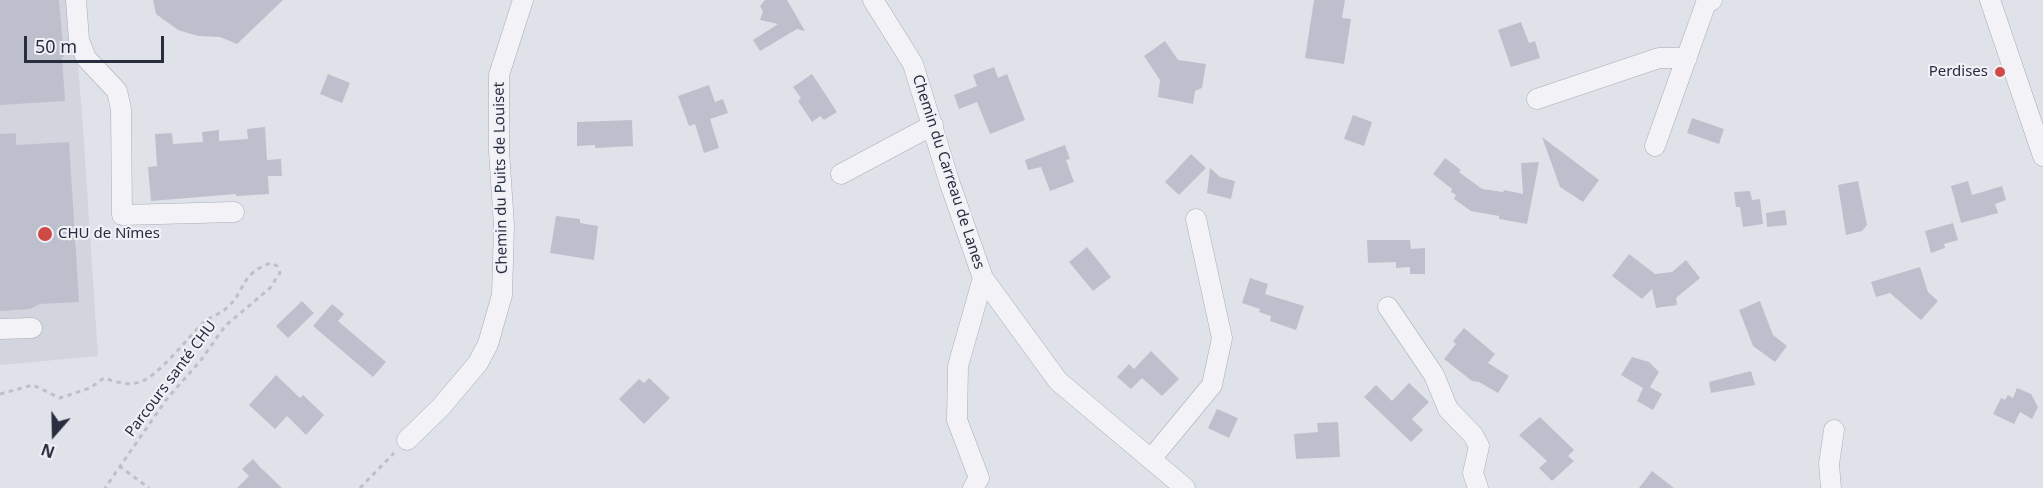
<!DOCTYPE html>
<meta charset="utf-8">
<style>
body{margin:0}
#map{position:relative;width:2043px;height:488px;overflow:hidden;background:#e0e2e9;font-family:"Noto Sans",sans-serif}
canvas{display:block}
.north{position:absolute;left:24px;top:404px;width:60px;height:60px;-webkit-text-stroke:4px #f0f1f6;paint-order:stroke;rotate:200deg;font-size:16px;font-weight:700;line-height:24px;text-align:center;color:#292d40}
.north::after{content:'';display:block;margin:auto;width:21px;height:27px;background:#292d40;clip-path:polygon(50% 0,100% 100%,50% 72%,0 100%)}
.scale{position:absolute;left:24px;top:36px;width:140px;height:27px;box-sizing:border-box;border:3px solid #292d40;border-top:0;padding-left:8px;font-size:18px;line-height:21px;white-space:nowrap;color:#292d40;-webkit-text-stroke:4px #f0f1f6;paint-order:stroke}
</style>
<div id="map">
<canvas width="2043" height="488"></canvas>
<div class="north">N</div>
<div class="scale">50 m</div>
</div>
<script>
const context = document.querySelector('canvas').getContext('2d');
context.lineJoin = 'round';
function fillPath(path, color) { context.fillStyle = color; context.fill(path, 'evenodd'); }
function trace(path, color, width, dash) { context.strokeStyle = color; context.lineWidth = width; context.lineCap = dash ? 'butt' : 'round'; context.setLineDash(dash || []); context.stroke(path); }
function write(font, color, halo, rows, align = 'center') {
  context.font = font + ' "Noto Sans",sans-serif'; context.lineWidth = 4.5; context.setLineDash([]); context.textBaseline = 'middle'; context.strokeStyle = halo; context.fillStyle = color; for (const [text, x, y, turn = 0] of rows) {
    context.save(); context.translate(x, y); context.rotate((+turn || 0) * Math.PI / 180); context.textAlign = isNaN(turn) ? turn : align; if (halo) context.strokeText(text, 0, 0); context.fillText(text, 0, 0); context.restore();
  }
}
fillPath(new Path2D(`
 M0,0H72L82,113L98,356L0,365Z`), '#d2d4de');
fillPath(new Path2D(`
 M0,0H59L64,57H62L65,101L0,105Z
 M153,0H283L237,44L220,37L198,36L178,30L156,14Z
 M765,0H787L805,31L797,29L760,51L753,40L778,24L760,20L763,11L760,6Z
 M1314,0H1345L1342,18L1351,19L1344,64L1305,58Z
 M1521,22L1529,43L1535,41L1540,58L1511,67L1498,30Z
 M1165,41L1178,60L1206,64L1202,88L1195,91L1193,104L1158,97L1160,80L1144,56Z
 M994,67L998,78L1007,74L1025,120L990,134L977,102L959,109L954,95L977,86L973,75Z
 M328,74L350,83L342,103L320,94Z
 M812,74L837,112L824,120L820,116L812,122L798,101L801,98L793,87Z
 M709,85L715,102L723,99L728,113L710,119L719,148L704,153L695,124L689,126L678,96Z
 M1353,115L1372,122L1364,146L1344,139Z
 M1692,118L1724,129L1719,144L1687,133Z
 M632,120L633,146L595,148V145L577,146V122Z
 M265,127L267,160L281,159L282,176H268L269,194L236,196V194L151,201L148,167L157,166L155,134L172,133L173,144L203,142L202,132L219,130V141L248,139L247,129Z
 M16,133V145L69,142L79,302L40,304L30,309L0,311V134Z
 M1542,137L1599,180L1583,202L1560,187Z
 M1065,145L1070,159L1066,160L1074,182L1050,191L1041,167L1028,170L1025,160Z
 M1191,154L1206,168L1179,195L1165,182Z
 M1445,158L1461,170L1459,172L1482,189L1503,192L1504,190L1523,194L1521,163L1539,162L1527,224L1499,219V216L1471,211L1454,199L1456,195L1451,192L1452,189L1433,174Z
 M1210,168L1220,177L1235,181L1231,199L1207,193Z
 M1858,181L1867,225L1862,231L1846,235L1838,185Z
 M1968,181L1972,195L2002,186L2006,200L1995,204L1998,213L1961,223L1951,186Z
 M1750,191L1752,200L1760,199L1763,224L1743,227L1740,207H1736L1734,192Z
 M1785,210L1787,225L1767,227L1766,213Z
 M556,216L580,219V223L598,226L594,260L550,253Z
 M1953,223L1958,240L1944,244L1945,248L1931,253L1925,231Z
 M1367,240H1410L1411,249L1425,248V274H1410V267L1396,268V262L1368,263Z
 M1087,247L1111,277L1093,291L1069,262Z
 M1629,254L1655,274L1672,272L1686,260L1700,278L1676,298L1677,305L1656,308L1652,289L1642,299L1612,276Z
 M1920,267L1928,292L1938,301L1921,320L1890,293L1876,297L1871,282Z
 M1250,278L1268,284L1265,294L1304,306L1296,330L1270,321L1271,316L1259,312L1260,309L1242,303Z
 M302,301L314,313L288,338L276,326Z
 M1760,301L1773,335L1787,346L1775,362L1753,346L1739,310Z
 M332,304L344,314L338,321L386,362L373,377L313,326Z
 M1464,328L1495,354L1488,363L1509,376L1498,393L1479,382L1472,381L1444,359L1456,344L1453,341Z
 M1151,351L1179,379L1162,396L1142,378L1131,389L1117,377L1129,364L1134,369Z
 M1632,357L1649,362L1659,372L1650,387L1662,394L1653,410L1637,401L1643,388L1621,375Z
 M1751,371L1755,385L1711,393L1709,382Z
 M276,375L300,398L303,395L324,415L306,435L287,416L275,429L249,405Z
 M649,378L670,398L644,424L619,399L639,379L644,383Z
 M1409,383L1429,402L1412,419L1423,430L1411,442L1364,397L1376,385L1392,401Z
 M2017,388L2031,394L2038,407L2032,419L2020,412L2014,424L1993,414L2001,398L2005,400L2008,395L2013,398Z
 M1217,409L1238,418L1229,438L1208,428Z
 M1540,417L1574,450L1568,456L1574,461L1552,481L1539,468L1547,461L1519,435Z
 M1338,422L1340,457L1296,459L1294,434L1318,432L1317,423Z
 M253,459L259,466L282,488H237L249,476L242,469Z
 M1652,471L1674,488H1639Z`), '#bdc0cc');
const minor = new Path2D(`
 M76,0L79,40L86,58L117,91L121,109L122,215L234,212
 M873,0L913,64L950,184L983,278L1058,381L1185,488
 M1990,0L2043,156
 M1537,99L1659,58H1687
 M1655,146L1706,3L1712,0
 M841,174L933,125
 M1388,307L1434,375L1448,409L1473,435L1479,446L1473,473L1478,488
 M0,329L32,328
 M407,440L441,407L478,363L488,344L502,295L504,226L499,151V75L523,0
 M1151,459L1212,385L1222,338L1196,219
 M973,488L979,478L957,420L958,366L983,278
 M1831,488L1829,464L1834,430`);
trace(minor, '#a9acb6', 21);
trace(new Path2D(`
 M0,394L33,385L60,398L90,388L104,378C116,382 128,386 140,382C160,375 188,337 204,322C211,316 221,314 228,307C247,288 240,274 271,263L277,266L280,273L270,288L225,326L201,360L166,400L105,488
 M119,466L149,488
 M360,488L394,453`), '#bec0c7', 3, [4.5, 4.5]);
trace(minor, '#f3f3f7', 20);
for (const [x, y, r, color] of [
 [2000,72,6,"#cd4a46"],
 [45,234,8,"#cd4a46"]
]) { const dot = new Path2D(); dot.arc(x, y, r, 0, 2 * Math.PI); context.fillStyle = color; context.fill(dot); trace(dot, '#f0f1f6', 2); }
write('15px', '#292d40', '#f0f1f6', [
 ["Perdises",1988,72],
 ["CHU de Nîmes",58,234,"left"]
], 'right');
write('15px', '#292d40', '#f0f1f6', [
 ["Chemin du Carreau de Lanes",948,172,72],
 ["Chemin du Puits de Louiset",501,178,-91],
 ["Parcours santé CHU",171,379,-53]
]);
</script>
